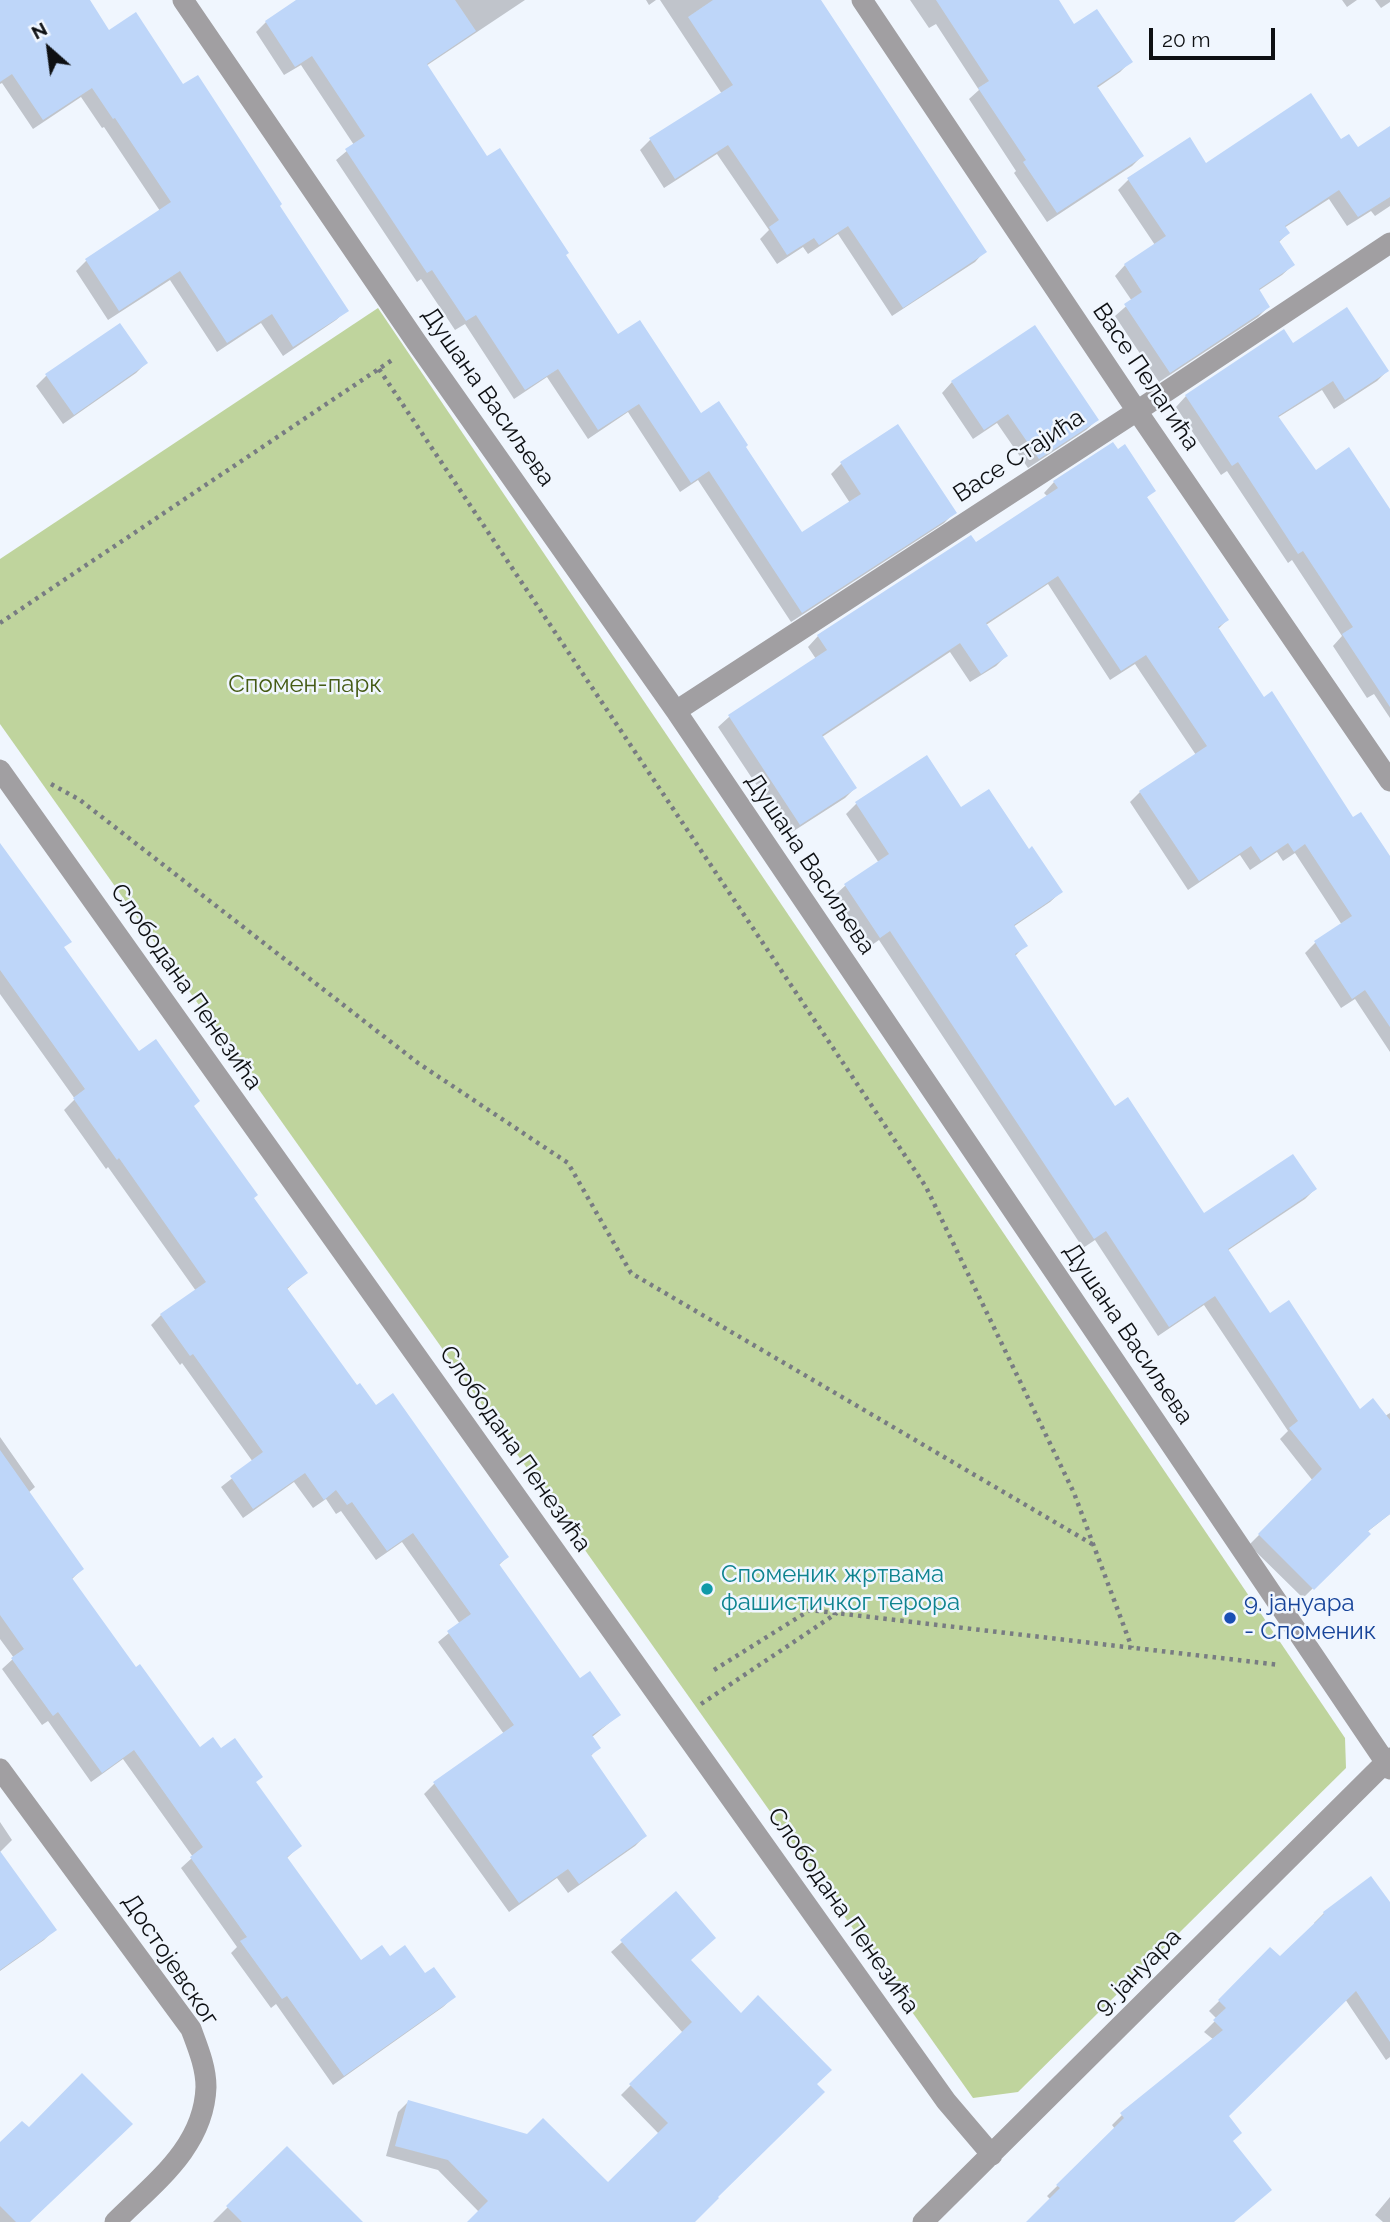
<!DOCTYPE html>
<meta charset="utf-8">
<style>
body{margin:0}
#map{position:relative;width:1390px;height:2222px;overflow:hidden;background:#f0f6fe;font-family:Raleway,sans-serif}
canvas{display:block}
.north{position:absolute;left:14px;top:14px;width:70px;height:70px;-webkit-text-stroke:5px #f0f6fe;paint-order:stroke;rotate:332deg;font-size:19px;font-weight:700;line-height:28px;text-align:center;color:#0e1013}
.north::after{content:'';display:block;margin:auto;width:24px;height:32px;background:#0e1013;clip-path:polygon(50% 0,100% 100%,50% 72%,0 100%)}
.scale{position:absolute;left:1149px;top:28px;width:126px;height:32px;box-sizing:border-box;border:4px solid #0e1013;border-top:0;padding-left:9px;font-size:21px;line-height:24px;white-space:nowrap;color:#0e1013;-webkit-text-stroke:5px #f0f6fe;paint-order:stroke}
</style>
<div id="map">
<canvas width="1390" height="2222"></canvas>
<div class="north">N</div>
<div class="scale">20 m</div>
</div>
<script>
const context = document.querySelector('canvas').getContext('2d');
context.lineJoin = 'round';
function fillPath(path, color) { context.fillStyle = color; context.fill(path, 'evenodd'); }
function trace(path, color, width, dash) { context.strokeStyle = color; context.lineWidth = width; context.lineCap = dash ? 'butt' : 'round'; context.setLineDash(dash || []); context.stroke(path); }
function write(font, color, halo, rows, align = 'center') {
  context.font = font + ' Raleway,sans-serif'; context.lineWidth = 5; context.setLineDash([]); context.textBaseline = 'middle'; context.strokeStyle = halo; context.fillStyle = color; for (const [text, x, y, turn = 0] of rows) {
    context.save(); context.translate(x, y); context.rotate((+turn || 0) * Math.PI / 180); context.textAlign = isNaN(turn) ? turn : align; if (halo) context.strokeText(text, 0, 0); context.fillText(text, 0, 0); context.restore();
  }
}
fillPath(new Path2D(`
 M378,308L1345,1738L1346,1768L1018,2092L973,2098L0,724V559Z`), '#bfd49d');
fillPath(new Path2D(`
 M0,0H88L109,32L183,87L278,206L347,310L336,320L283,356L261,323L217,352L170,280L108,320L76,271L86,261L160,211L104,127L102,128L81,97L33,129L2,83L0,84Z
 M299,0H525L426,66L487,158L564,256L618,337L700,416L744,447L801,534L850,503L831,474L841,464L898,426L955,512L944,523L791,622L698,480L680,492L628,412L588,439L547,377L514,399L465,324L455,330L421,279L417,282L336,160L354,145L301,65L284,75L256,32L266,22Z
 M646,0H656L649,5Z
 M660,0H818L985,251L975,262L892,316L838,234L808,254L803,247L777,264L760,239L769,230L717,154L664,188L640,150L650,140L722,94Z
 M910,0H1057L1074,26L1130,62L1120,72L1097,88L1142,156L1132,166L1047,222L1014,173L1016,171L969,99L979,90L936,24L929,28Z
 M1342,0H1357L1347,7Z
 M1375,0H1390V2L1381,8Z
 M1390,128V206L1375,216L1371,211L1347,226L1329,199L1284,228L1288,233L1278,243L1293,265L1282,275L1258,291L1268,307L1258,317L1159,382L1115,316L1132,301L1115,276L1125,265L1155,245L1118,190L1129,179L1341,141L1358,150Z
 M1284,331L1293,345L1387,371L1377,381L1334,409L1322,390L1277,418L1315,472L1390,512V718L1374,694L1367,698L1333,646L1342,636L1292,560L1288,563L1227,471L1221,475L1176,407L1186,396Z
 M146,363L136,373L63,424L36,386L46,376Z
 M952,382L1097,420L1086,430L1028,468L997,423L973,439L942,393Z
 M1054,482L1154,490L1146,498L1227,620L1217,630L1263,699L1353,819L1390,859V1052L1355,999L1341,1008L1305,953L1315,943L1342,925L1295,853L1283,861L1277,852L1250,870L1240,855L1188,890L1130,802L1140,792L1196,755L1135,664L1110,680L1048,584L986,625L1006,656L996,666L970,682L950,652L822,737L855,788L845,798L789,834L718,727L729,717L816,659L808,647L818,636L971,537L976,545L1048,497L1044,493Z
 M926,758L960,809L1028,851L1061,892L1050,902L1013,927L1025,946L1015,956L1115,1108L1203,1215L1315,1189L1305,1199L1227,1251L1269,1315L1360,1411L1385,1416L1390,1413V1514L1367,1532L1368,1534L1303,1598L1249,1545L1313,1481L1280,1439L1288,1431L1204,1305L1158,1336L1095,1240L1083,1248L879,940L869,947L835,895L846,885L879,863L846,814L856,804Z
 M0,844L63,948L139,1054L192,1107L252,1199L305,1273L286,1290L357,1388L507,1557L498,1566L580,1680L619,1715L592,1737L599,1747L590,1757L645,1836L635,1846L568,1893L557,1878L509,1912L424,1794L434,1784L504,1734L438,1642L460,1624L402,1542L376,1560L341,1511L336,1514L326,1499L313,1508L294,1482L243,1518L221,1487L253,1462L182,1363L180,1365L151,1325L161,1315L196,1291L108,1167L106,1169L64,1110L75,1099L0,994Z
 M0,1437L35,1487L28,1493L82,1569L71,1580L135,1669L199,1749L255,1783L299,1846L286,1859L360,1963L390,1958L425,1976L454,1997L443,2007L333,2085L276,2004L271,2008L231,1953L237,1947L181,1868L193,1857L123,1759L91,1782L48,1721L42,1725L2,1669L14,1658L0,1639Z
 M0,1822L12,1840L0,1852Z
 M0,1854L54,1930L44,1940L0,1971Z
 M676,1894L689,1961L741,2015L692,2222H469L479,2212L438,2170L386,2156L398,2112L408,2102L607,2185L659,2134L621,2095L683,2033L611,1952Z
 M1390,1905V2057L1386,2060L1345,1999L1226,2116L1231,2142L1233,2222H1029L1051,2200L1047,2196L1115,2129L1112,2125L1122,2115L1214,2040L1204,2032L1217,2019L1209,2011L1271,1950L1280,1959L1315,1925L1314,1923L1324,1913Z
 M0,2145L29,2222H0Z
 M287,2148L344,2222H213Z
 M1390,2197V2222H1383L1375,2215Z`), '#0003');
fillPath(new Path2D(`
 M0,0H90L109,30L136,12L183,84L198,75L282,204L280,206L349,311L293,347L272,314L227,343L180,271L119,311L85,259L171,202L115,118L113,119L92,88L43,120L12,74L0,82Z
 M296,0H455L476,31L427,64L487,156L500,148L569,253L566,255L618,334L640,320L701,413L719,401L748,445L746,447L802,532L861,494L840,462L898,424L957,513L802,613L709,471L691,483L639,404L598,430L558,369L525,390L476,315L466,321L432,270L427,273L345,149L365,136L312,56L295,67L265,21Z
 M713,0H821L987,252L903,308L848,226L819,245L814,238L787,255L769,227L779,220L728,145L675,179L649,138L733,85L688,17Z
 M936,0H1059L1074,24L1097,9L1133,62L1097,86L1144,156L1057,213L1023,162L1026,160L978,88L989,81Z
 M1311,93L1341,139L1349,134L1358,147L1390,126V197L1358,217L1339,190L1285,226L1290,233L1279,241L1295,265L1259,289L1270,307L1170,373L1124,304L1142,292L1124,264L1166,236L1127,178L1190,137L1206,163Z
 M1347,307L1389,371L1345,400L1333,381L1278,416L1316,470L1349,447L1390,509V707L1342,634L1353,627L1303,551L1298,554L1238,462L1232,466L1185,395L1284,329L1293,343Z
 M120,323L148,363L74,415L45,374Z
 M1035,325L1099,420L1039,459L1008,414L984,430L951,381Z
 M1113,442L1118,449L1125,444L1156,491L1147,497L1229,620L1218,627L1264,697L1272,691L1353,817L1361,812L1390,856V1027L1365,990L1352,999L1314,941L1352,916L1305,844L1294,852L1288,843L1261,861L1251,846L1199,881L1139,791L1207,746L1146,655L1121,671L1058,576L986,623L1008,656L981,674L960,643L822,735L857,788L800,825L728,715L827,650L817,635L971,535L976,542L1058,488L1053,481Z
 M927,755L961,807L989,789L1029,849L1032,846L1063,892L1014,925L1028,946L1015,954L1115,1106L1128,1097L1204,1213L1293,1154L1317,1189L1228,1249L1270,1313L1289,1300L1360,1409L1373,1398L1390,1420V1514L1368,1531L1371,1534L1314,1590L1258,1534L1322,1469L1289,1428L1298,1421L1215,1296L1169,1327L1106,1231L1094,1239L890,931L880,938L844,884L889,854L855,802Z
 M0,843L72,942L64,947L139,1051L156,1039L200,1101L194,1106L258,1195L254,1198L308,1273L287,1288L357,1385L360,1383L376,1405L393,1393L509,1557L499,1564L580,1678L590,1671L621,1715L592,1735L601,1748L591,1755L647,1836L579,1884L568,1869L519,1903L433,1782L514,1725L447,1631L471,1614L413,1533L387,1551L352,1502L347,1505L336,1490L324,1500L305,1473L253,1509L230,1476L263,1452L193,1354L190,1356L160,1314L206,1282L119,1158L117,1160L73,1098L85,1089L0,970Z
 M0,1450L84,1569L72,1578L136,1667L140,1664L200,1747L213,1737L221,1748L235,1738L263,1777L256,1782L302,1846L287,1857L361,1960L382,1945L390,1956L405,1945L425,1973L434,1967L456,1997L344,2076L287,1996L282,1999L240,1941L247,1937L190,1857L203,1847L134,1750L102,1773L58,1712L53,1716L11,1658L24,1649L0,1615Z
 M0,1851L57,1930L0,1970Z
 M1371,1876L1390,1902V2042L1356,1991L1229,2116L1242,2133L1233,2141L1272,2190L1234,2222H1026L1060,2188L1056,2185L1124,2118L1120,2113L1223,2030L1213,2020L1226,2008L1218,2000L1270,1947L1280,1956L1324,1914L1323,1912Z
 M676,1891L716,1938L691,1960L741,2013L758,1995L832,2070L817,2084L825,2092L718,2197L719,2198L695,2222H467L488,2201L448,2160L395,2146L408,2100L527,2134L543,2118L608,2182L668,2123L629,2084L692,2022L620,1940Z
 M82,2073L133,2124L30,2222H16L0,2206V2142L22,2121L29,2127Z
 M287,2146L363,2222H242L226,2206Z`), '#bed6f9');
trace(new Path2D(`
 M379,369L926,1187L1074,1493L1132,1648
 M0,623L392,360
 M51,784L80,800L418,1063L568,1163L631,1273L1092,1544
 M714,1670L810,1610L1280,1665
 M701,1704L837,1613`), '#787c82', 4.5, [3.5, 5]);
trace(new Path2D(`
 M183,0L417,343L676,711L1390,1769
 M862,0L1137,411L1390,781
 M676,711L1137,411L1390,243
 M0,770L946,2101L992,2155
 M0,1769L191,2029C198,2048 206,2067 206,2087C204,2147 154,2183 115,2222
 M923,2222L1390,1758`), '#a19fa2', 21);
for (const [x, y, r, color] of [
 [707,1589,7,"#0f9aa8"],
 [1230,1618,7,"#1a4fb4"]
]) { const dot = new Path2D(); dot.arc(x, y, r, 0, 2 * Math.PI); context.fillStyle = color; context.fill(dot); trace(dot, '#f0f6fe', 2.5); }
write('24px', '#0e1013', '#f0f6fe', [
 ["Васе Пелагића",1146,377,56],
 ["Душана Васиљева",488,397,55],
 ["Васе Стајића",1019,456,-33],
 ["Душана Васиљева",810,864,56],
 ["Слободана Пенезића",186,987,55],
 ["Душана Васиљева",1128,1334,56],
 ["Слободана Пенезића",515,1449,55],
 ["Слободана Пенезића",843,1911,55],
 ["Достојевског",170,1960,56],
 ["9. јануара",1138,1972,-45]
]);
write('24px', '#455b15', '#f0f6fe', [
 ["Спомен-парк",305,685]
]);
write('24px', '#0d838f', '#f0f6fe', [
 ["Споменик жртвама",721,1575],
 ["фашистичког терора",721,1603]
], 'left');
write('24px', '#164399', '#f0f6fe', [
 ["9. јануара",1244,1604],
 ["- Споменик",1244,1632]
], 'left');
</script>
